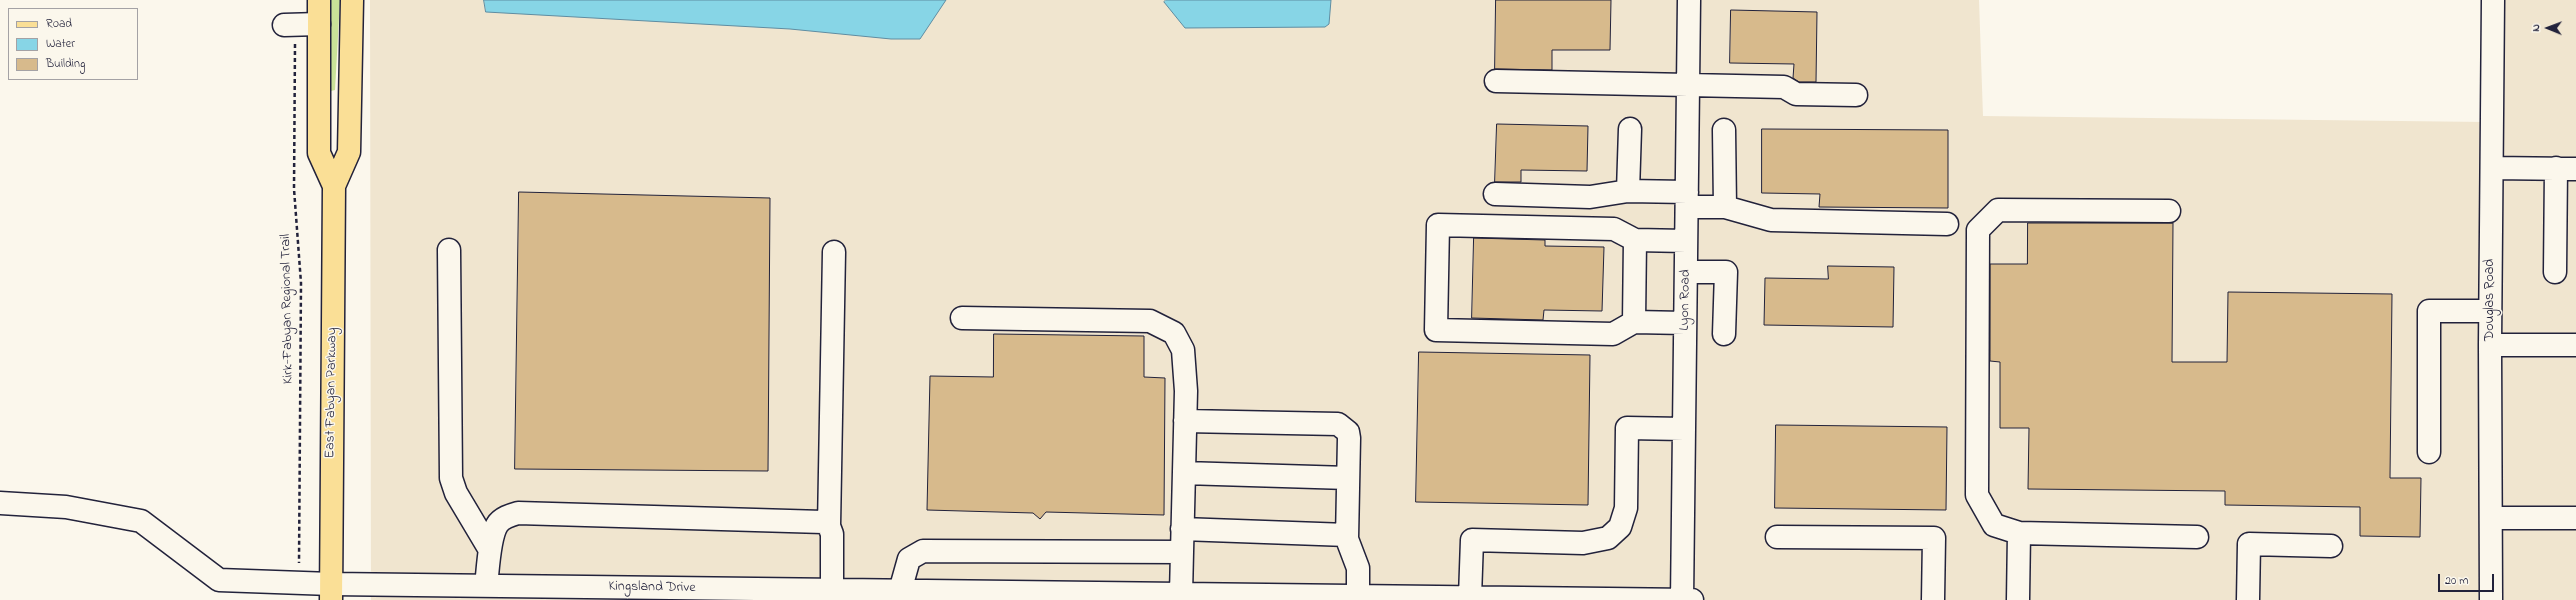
<!DOCTYPE html>
<style>
body{margin:0}
#map{position:relative;width:2576px;height:600px;overflow:hidden;background:#fbf7ec;font-family:"Indie Flower",sans-serif}
canvas{display:block}
.legend{position:absolute;left:8px;top:8px;width:130px;height:72px;box-sizing:border-box;background:#fbf7ec;border:1px solid #a4a2a5;margin:0;padding:5px 7px;list-style:none;font-size:12px;color:#22223b}
.legend li{display:flex;align-items:center;gap:8px;height:20px}
.legend b{width:20px;border:1px solid #a4a2a5}
.north{position:absolute;left:2528px;top:8px;width:40px;height:40px;-webkit-text-stroke:3px #fbf7ec;paint-order:stroke;rotate:271deg;font-size:11px;font-weight:700;line-height:16px;text-align:center;color:#22223b}
.north::after{content:'';display:block;margin:auto;width:14px;height:18px;background:#22223b;clip-path:polygon(50% 0,100% 100%,50% 72%,0 100%)}
.scale{position:absolute;left:2438px;top:574px;width:56px;height:18px;box-sizing:border-box;border:2px solid #22223b;border-top:0;padding-left:5px;font-size:12px;line-height:14px;white-space:nowrap;color:#22223b;-webkit-text-stroke:3px #fbf7ec;paint-order:stroke}
</style>
<div id="map">
<canvas width="2576" height="600"></canvas>
<ul class="legend">
<li><b style="height:5px;background:#fadf96"></b>Road</li>
<li><b style="height:11px;background:#87d5e6"></b>Water</li>
<li><b style="height:11px;background:#d7ba8c"></b>Building</li>
</ul>
<div class="north">N</div>
<div class="scale">20 m</div>
</div>
<script>
const context = document.querySelector('canvas').getContext('2d');
context.lineJoin = 'round';
function fillPath(path, color) { context.fillStyle = color; context.fill(path, 'evenodd'); }
function trace(path, color, width, dash) { context.strokeStyle = color; context.lineWidth = width; context.lineCap = dash ? 'butt' : 'round'; context.setLineDash(dash || []); context.stroke(path); }
function write(font, color, halo, rows, align = 'center') {
  context.font = font + ' "Indie Flower",sans-serif'; context.lineWidth = 3; context.setLineDash([]); context.textBaseline = 'middle'; context.strokeStyle = halo; context.fillStyle = color; for (const [text, x, y, turn = 0] of rows) {
    context.save(); context.translate(x, y); context.rotate((+turn || 0) * Math.PI / 180); context.textAlign = isNaN(turn) ? turn : align; if (halo) context.strokeText(text, 0, 0); context.fillText(text, 0, 0); context.restore();
  }
}
fillPath(new Path2D(`
 M370,0H1979L1983,116L2484,122L2485,0H2576V600H371Z`), '#f0e5cf');
fillPath(new Path2D(`
 M331,0H340L335,90L331,91Z`), '#c9e298');
const water = new Path2D(`
 M484,0H946L920,39H891L790,29L486,12Z
 M1166,0H1331L1329,24L1325,27L1185,28L1164,2Z`);
fillPath(water, '#87d5e6');
trace(water, '#5f8da2', 1);
const building = new Path2D(`
 M1496,0H1611L1610,50H1552V70L1495,69Z
 M1731,10L1817,12L1816,82H1799L1793,78L1794,64L1730,63Z
 M1497,124L1588,126L1587,171L1521,170V182H1495Z
 M1762,129L1948,130V208L1819,207L1820,194L1762,193Z
 M519,192L770,198L768,471L515,469Z
 M2028,223H2173L2172,362H2227L2228,292L2392,294L2390,478H2421L2420,537L2360,536V507L2225,505V491L2028,489L2029,428H2000V362L1990,361V264H2027Z
 M1474,238L1545,240V246L1604,247L1602,311L1544,310L1543,320L1472,318Z
 M1828,266L1894,267L1893,327L1764,325L1765,278L1828,279Z
 M994,334L1144,336V377L1165,378L1164,515L1046,512L1040,519L1033,513L927,510L930,376L993,377Z
 M1419,352L1590,355L1588,505L1416,502Z
 M1776,425L1947,427L1946,510L1775,508Z`);
fillPath(building, '#d7ba8c');
trace(building, '#22223b', 1);
const minor = new Path2D(`
 M284,25L319,24
 M1496,81L1784,87L1796,94L1856,95
 M1630,129L1628,191L1687,192
 M2492,168L2576,169
 M1495,194L1590,197L1628,191
 M1687,207H1725L1724,130
 M1725,207L1771,220L1947,224
 M449,250L451,478L456,493L490,550
 M1686,272H1726L1724,334
 M2555,272L2556,168
 M1634,322L1613,334L1436,330L1438,225L1614,229L1635,240
 M1685,323L1634,322L1635,240L1686,241
 M2490,345H2576
 M1185,421L1338,424L1348,432L1349,438L1347,539L1358,568V596
 M2429,452V311H2490
 M1184,473L1348,478
 M0,503L66,507L141,521L219,580L331,584L1692,600
 M2491,518H2576
 M829,526L834,252
 M1182,529L1347,535
 M2019,533L1994,525L1977,495L1978,230L1998,210L2169,211
 M1777,537L1934,538L1933,600
 M486,586C488,570 489,538 497,525C501,518 511,515 518,513L823,522L829,526L832,534V590
 M900,591L909,559L923,551L1182,552L1186,391L1183,350L1174,333L1150,321L962,318
 M1181,594L1182,552
 M1470,597L1472,540L1583,543L1608,538L1620,527L1626,508L1627,428L1684,429
 M1682,600L1689,0
 M2018,600L2019,533L2197,537
 M2248,600L2249,544L2331,546
 M2491,600L2490,345L2493,0`);
const major = new Path2D(`
 M319,0V153L334,186
 M331,600L334,186L349,152L352,0`);
trace(minor, '#22223b', 25);
trace(major, '#22223b', 25);
trace(new Path2D(`
 M295,44L294,189L301,283L299,563`), '#22223b', 2.5, [4, 3]);
trace(minor, '#fbf7ec', 22);
trace(major, '#fadf96', 22);
write('14px', '#22223b', '#fbf7ec', [
 ["Lyon Road",1686,300,-89],
 ["Douglas Road",2491,300,-90],
 ["Kirk-Fabyan Regional Trail",288,309,-91],
 ["East Fabyan Parkway",332,393,-89],
 ["Kingsland Drive",652,588,1]
]);
</script>
